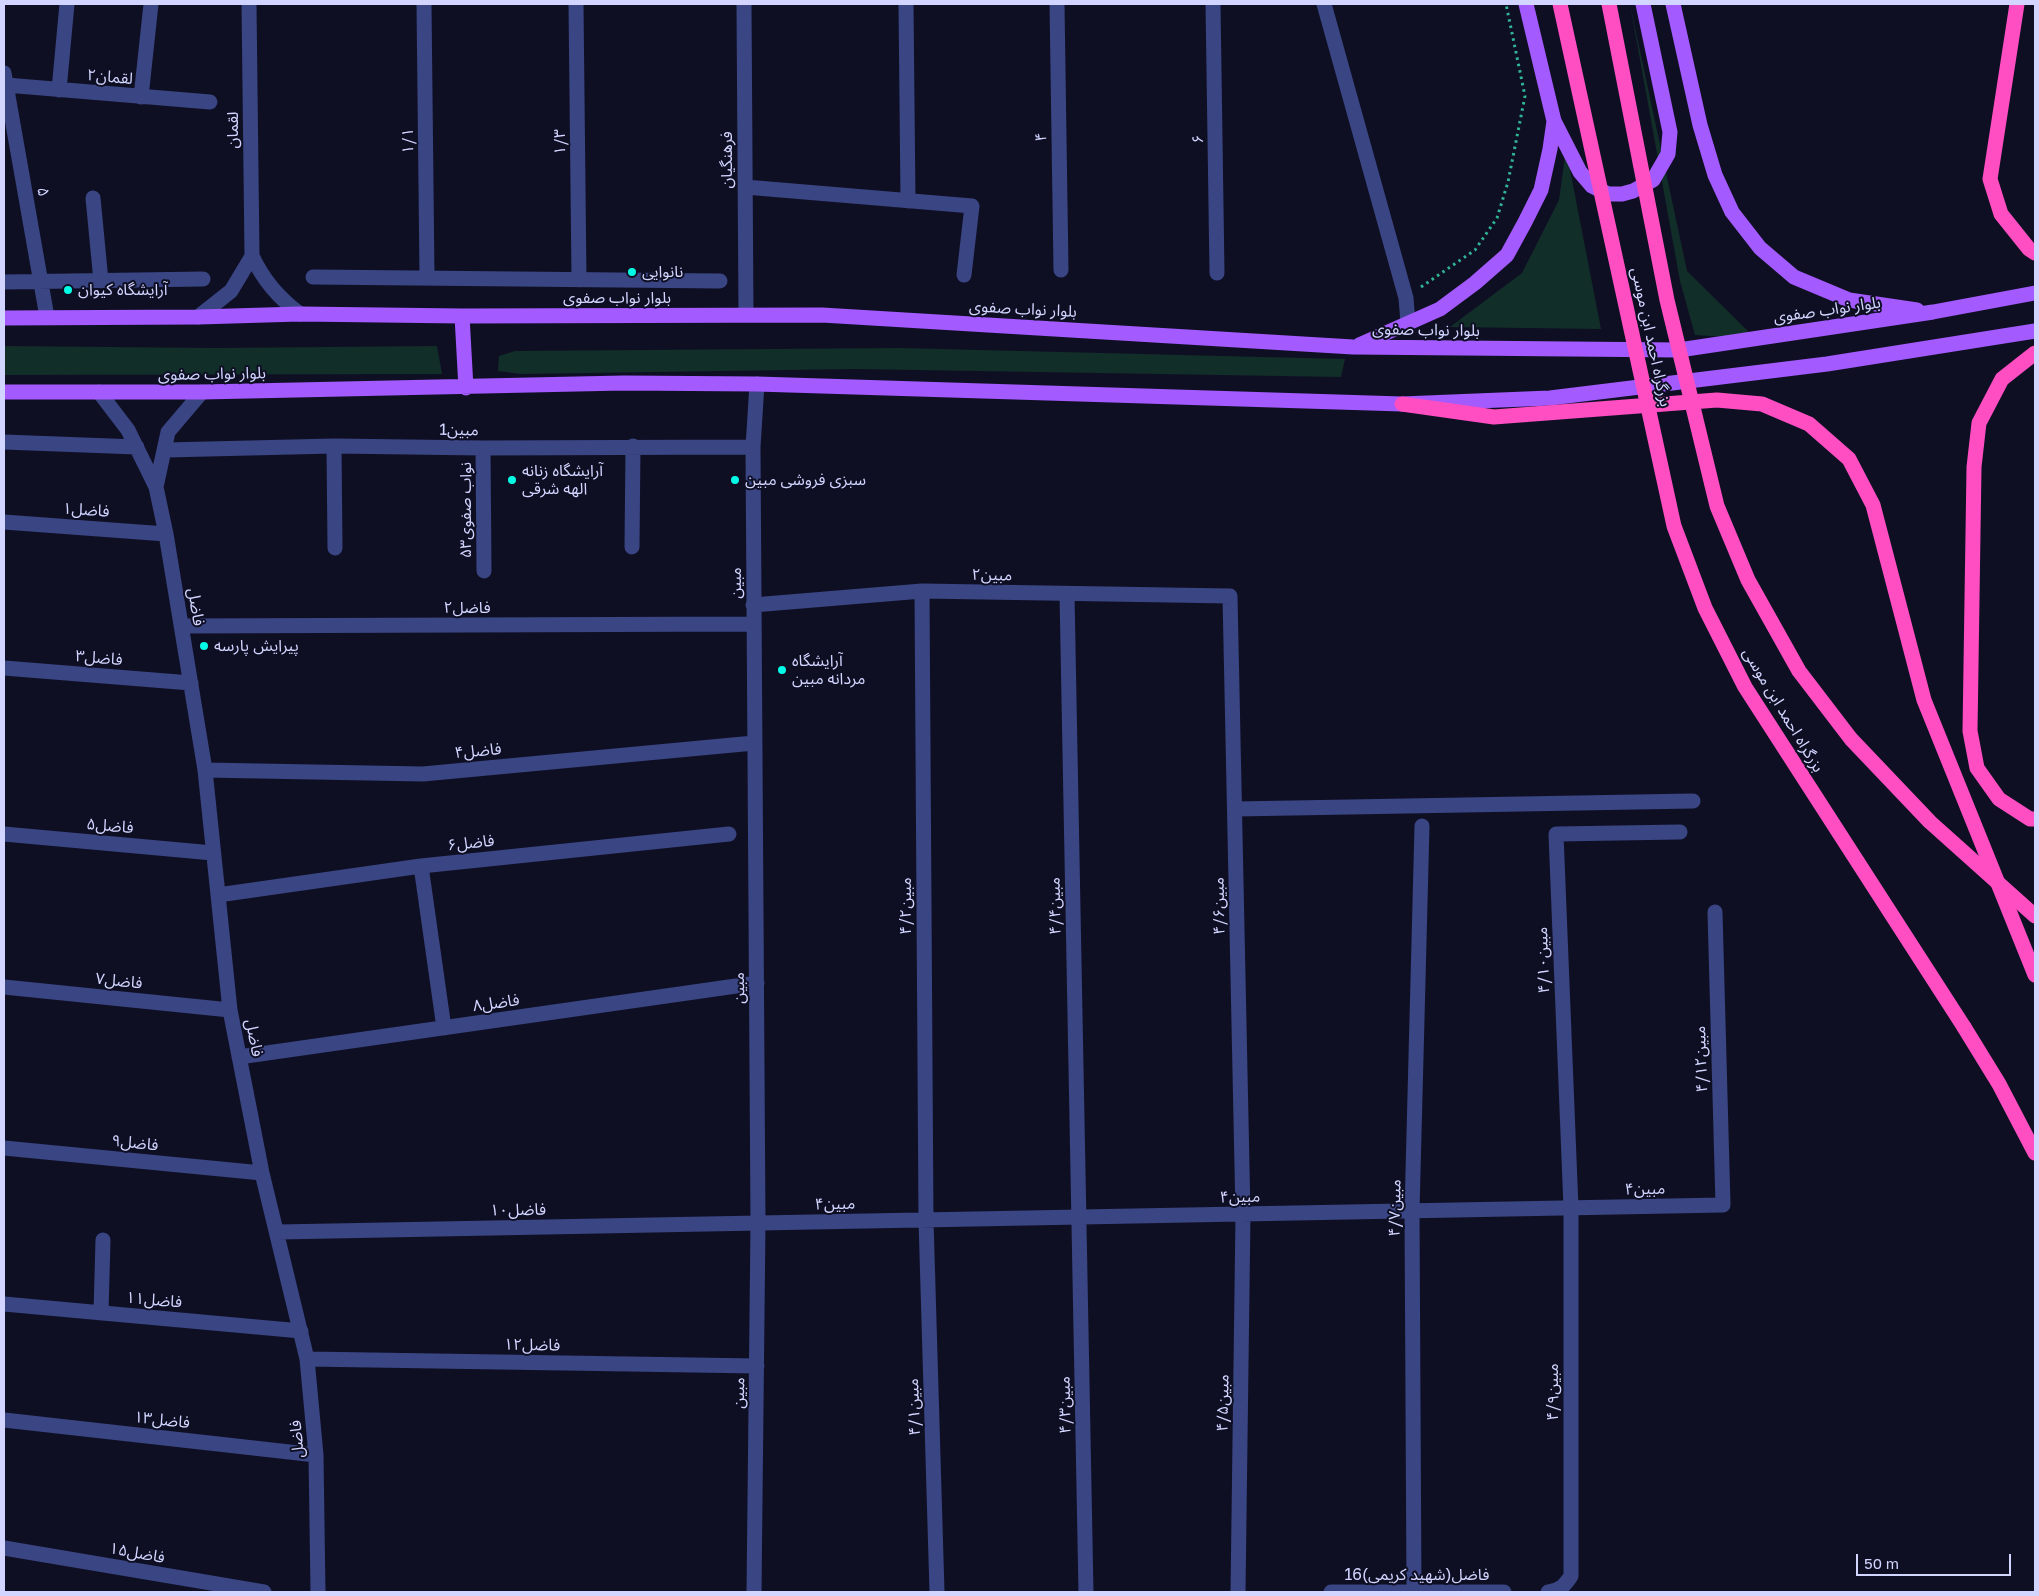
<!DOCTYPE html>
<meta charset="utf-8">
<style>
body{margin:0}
#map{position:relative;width:2039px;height:1596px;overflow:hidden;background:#0f0f24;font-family:"Golos Text",sans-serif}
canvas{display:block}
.frame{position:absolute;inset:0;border:5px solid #d2d5ff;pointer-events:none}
.scale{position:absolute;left:1856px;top:1554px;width:155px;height:22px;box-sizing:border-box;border:2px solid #d2d5ff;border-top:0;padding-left:6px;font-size:15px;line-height:18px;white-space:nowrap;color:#d2d5ff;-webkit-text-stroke:4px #0f0f24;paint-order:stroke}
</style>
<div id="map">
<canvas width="2039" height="1596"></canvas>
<div class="frame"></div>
<div class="scale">50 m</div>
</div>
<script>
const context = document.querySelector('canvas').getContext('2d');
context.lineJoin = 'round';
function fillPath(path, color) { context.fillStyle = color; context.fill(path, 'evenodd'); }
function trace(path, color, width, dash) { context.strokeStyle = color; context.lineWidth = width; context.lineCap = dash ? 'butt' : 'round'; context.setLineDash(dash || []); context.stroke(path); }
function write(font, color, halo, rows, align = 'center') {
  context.font = font + ' "Golos Text","Noto Sans Arabic",sans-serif'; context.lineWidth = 4; context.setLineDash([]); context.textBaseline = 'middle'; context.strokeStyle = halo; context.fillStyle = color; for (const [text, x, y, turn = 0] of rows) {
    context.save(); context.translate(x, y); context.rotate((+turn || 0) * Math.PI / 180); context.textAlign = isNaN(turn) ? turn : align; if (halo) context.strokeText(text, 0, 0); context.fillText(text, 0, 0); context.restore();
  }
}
fillPath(new Path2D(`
 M1630,4L1687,271L1756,339L1695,335L1680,281Z
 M1566,149L1601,329L1450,327L1522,273L1559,200Z
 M4,346L215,348L437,346L442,374L4,375Z
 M899,348L1345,359L1341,377L855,369L521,374L498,371L499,356L515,351Z`), '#122e28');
trace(new Path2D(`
 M1421,287L1475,250L1497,218L1508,182L1525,96L1506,4`), '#30b595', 3, [2.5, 4]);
trace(new Path2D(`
 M249,4L252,256C264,281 278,297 300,314
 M424,4L427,277
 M576,4L579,280
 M744,4L746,315
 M906,4L908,201
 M1057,4L1061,270
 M1213,4L1217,273
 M1324,4L1406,298L1408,323
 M4,73L47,317
 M6,85L210,102
 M59,90L67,4
 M141,97L151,4
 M745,187L972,206L964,275
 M93,198L101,281
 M313,277L720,281
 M4,282L203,279
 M198,317L231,291L252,256
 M99,392L128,430L156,487L166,534L205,770L230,1010L262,1173L307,1359L316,1455L318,1592
 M4,442L137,447
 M334,446L335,548
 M483,448L484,571
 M166,450L334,446L483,448L753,447
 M156,487L168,432L202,392
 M4,522L166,534
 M632,547L633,446
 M922,591L926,1220L937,1592
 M1067,594L1086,1592
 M753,605L922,591L1230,596L1243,1214L1238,1592
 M181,626L753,624
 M4,668L191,683
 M205,770L423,774L754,743
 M1235,809L1693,801
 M4,834L213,853
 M421,866L444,1028
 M218,895L421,866L729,834
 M4,987L230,1010
 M239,1057L757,983
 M4,1148L262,1173
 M278,1232L1723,1205L1715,912
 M4,1304L301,1331
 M101,1313L103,1240
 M307,1359L757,1366
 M4,1420L316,1455
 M4,1548L264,1592
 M1414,1591L1412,1211L1422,826
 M754,1592L758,1223L753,447L757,384
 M1331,1592H1504
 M1548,1592C1560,1591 1565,1585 1571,1576V1208L1556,834L1680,832`), '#3a4583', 15);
trace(new Path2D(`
 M1673,4L1700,125L1715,175L1732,212L1760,248L1794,277L1849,300L1917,310
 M1554,121L1580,172L1592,186L1608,194H1622L1633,191L1653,180L1668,154L1670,132L1643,4
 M462,316L466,388
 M4,318L198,317L300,314L462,316L822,315L1353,347L1679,350L1933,312L2035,293
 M1359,345L1440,309L1475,283L1507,255L1525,222L1541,190L1550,149L1554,121L1526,4
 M4,392H202L624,383L757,384L1402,404L1550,398L1827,364L2035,331`), '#a35afe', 15);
trace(new Path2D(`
 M2017,4L1990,179L2001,214L2029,249L2035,253
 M2035,353L2002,379L1979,423L1974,467L1970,731L1977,768L1999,799L2030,819H2035
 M1402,404L1494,417L1717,400L1762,404L1809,424L1849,459L1873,505L1924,700L2035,975
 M1964,1027L1999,1084L2035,1153`), '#fe4ec2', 15);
trace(new Path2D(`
 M1560,4L1674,526L1705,608L1745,687L1964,1027
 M1609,4L1667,300L1717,506L1748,580L1799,671L1851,739L1930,822L2035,916`), '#fe4ec2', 15);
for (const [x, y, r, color] of [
 [632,272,5,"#02fbe6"],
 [68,290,5,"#02fbe6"],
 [512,480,5,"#02fbe6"],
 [735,480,5,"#02fbe6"],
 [204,646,5,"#02fbe6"],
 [782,670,5,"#02fbe6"]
]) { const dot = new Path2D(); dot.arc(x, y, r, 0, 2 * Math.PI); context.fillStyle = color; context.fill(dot); trace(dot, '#0f0f24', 2); }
write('16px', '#d2d5ff', '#0f0f24', [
 ["۲لقمان",110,77,5],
 ["لقمان",233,130,-90],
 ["۴",1041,137,-91],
 ["۶",1198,139,-91],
 ["۱/۱",408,141,-91],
 ["۱/۳",560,142,-91],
 ["فرهنگیان",727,160,-90],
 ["۵",43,192,80],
 ["بلوار نواب صفوی",617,298],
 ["بلوار نواب صفوی",1023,309,3],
 ["بلوار نواب صفوی",1827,310,-8],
 ["بلوار نواب صفوی",1426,330,1],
 ["بزرگراه احمد ابن موسی",1651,337,78],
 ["بلوار نواب صفوی",212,374,-1],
 ["1مبین",459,430,1],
 ["۱فاضل",86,510,4],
 ["۵۳نواب صفوی",466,510,-90],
 ["۲مبین",992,575,1],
 ["مبین",736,583,-90],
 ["فاضل",196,607,81],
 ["۲فاضل",467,608],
 ["۳فاضل",99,658,5],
 ["بزرگراه احمد ابن موسی",1783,710,59],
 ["۴فاضل",478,751,-5],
 ["۵فاضل",110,826,5],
 ["۶فاضل",471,843,-6],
 ["۴/۲مبین",906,906,-90],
 ["۴/۴مبین",1055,906,-91],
 ["۴/۶مبین",1219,906,-91],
 ["۴/۱۰مبین",1543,960,-92],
 ["۷فاضل",119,981,6],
 ["مبین",739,988,-91],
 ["۸فاضل",496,1003,-8],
 ["فاضل",254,1038,79],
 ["۴/۱۲مبین",1701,1059,-92],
 ["۹فاضل",135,1143,6],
 ["۴مبین",1645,1189,-1],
 ["۴مبین",1240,1197,-1],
 ["۴مبین",835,1204,-1],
 ["۴/۷مبین",1395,1208,-89],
 ["۱۰فاضل",518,1210,-1],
 ["۱۱فاضل",154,1300,5],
 ["۱۲فاضل",532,1345,1],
 ["۴/۹مبین",1553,1392,-90],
 ["مبین",739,1393,-89],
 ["۴/۵مبین",1223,1403,-89],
 ["۴/۳مبین",1065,1405,-91],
 ["۴/۱مبین",914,1407,-92],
 ["۱۳فاضل",162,1420,6],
 ["فاضل",297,1439,-95],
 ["۱۵فاضل",137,1553,10],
 ["16فاضل(شهید کریمی)",1417,1575]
]);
write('16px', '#d2d5ff', '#0f0f24', [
 ["نانوایی",642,272],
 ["آرایشگاه کیوان",78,290],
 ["آرایشگاه زنانه",522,471],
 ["الهه شرقی",522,489],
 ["سبزی فروشی مبین",745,480],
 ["پیرایش پارسه",214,646],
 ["آرایشگاه",792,661],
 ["مردانه مبین",792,679]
], 'left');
</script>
